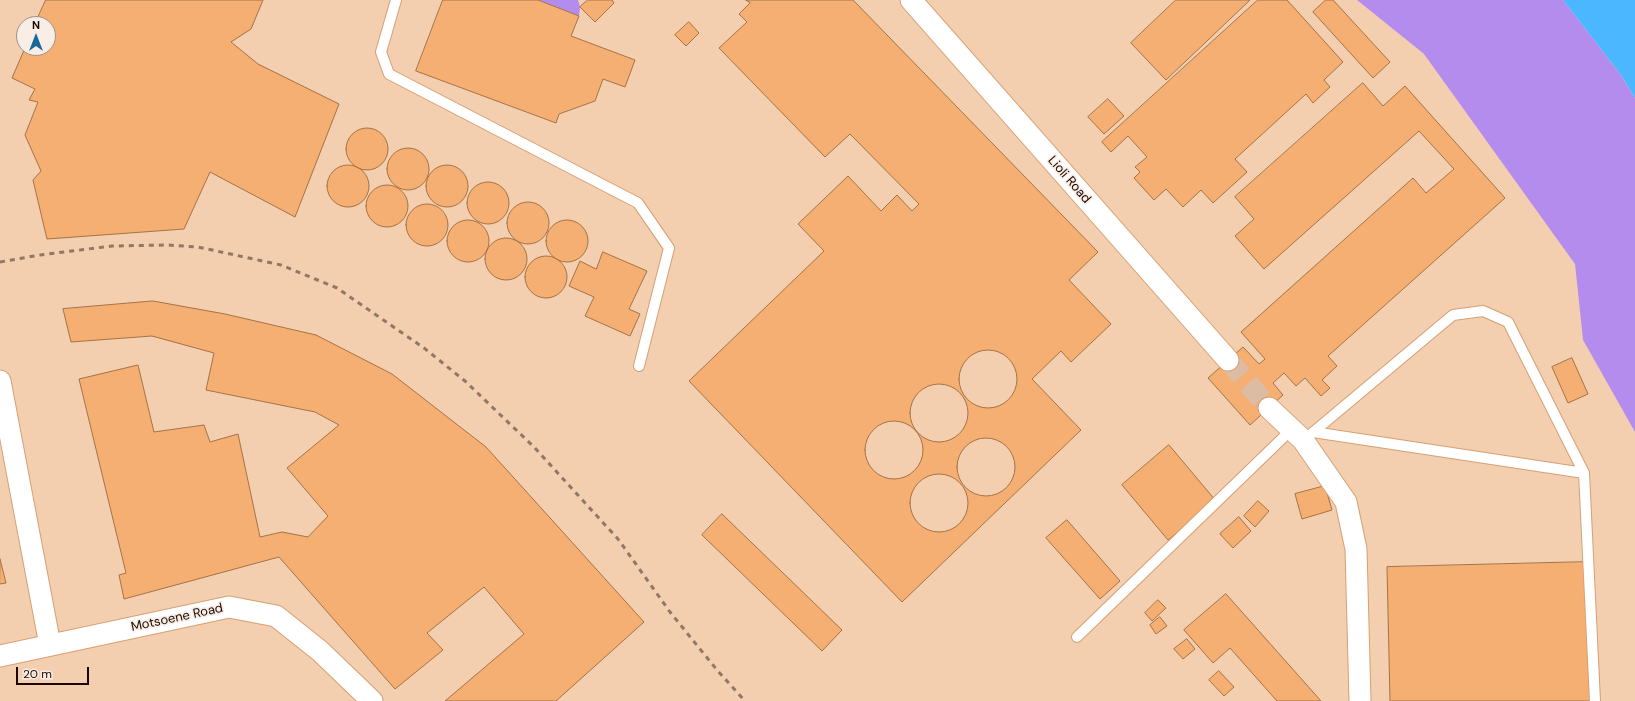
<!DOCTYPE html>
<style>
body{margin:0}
#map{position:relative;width:1635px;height:701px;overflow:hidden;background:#fedcc0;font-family:"DM Sans",sans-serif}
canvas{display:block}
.north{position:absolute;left:16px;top:16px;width:40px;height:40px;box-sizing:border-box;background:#f9eee5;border:1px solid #9f9289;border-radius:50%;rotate:0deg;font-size:11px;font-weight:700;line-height:16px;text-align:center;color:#190700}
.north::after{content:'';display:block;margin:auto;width:14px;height:18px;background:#16699a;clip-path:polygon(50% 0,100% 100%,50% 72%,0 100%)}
.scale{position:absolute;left:16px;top:667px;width:73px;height:18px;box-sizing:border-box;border:2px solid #190700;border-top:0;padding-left:5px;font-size:12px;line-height:14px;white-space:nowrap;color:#190700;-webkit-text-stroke:3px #f9eee5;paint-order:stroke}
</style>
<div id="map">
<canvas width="1635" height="701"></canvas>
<div class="north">N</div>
<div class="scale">20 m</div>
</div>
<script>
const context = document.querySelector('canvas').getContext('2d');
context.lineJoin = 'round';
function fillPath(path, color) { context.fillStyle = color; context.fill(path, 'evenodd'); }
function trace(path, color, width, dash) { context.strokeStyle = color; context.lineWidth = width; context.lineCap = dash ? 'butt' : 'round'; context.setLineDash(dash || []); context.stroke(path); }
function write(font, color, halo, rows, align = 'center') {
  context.font = font + ' "DM Sans",sans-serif'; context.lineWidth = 3.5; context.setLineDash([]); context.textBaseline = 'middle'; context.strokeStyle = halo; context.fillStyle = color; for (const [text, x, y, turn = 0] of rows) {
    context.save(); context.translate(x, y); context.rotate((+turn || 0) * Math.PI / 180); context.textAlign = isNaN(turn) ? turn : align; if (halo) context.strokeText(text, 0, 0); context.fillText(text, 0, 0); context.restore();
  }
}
fillPath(new Path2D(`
 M0,0H1357L1424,54L1476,113L1575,264L1583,340L1635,432V701H0ZM24,24H48V48H24Z`), '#f3ceaf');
fillPath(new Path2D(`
 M538,0H578L580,7L579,16Z
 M1357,0H1563L1621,75L1635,98V432L1583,340L1575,264L1424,54Z`), '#b38ced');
fillPath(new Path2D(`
 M1563,0H1635V98L1621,75Z`), '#4bb7fe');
const building = new Path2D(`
 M46,0H263L251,29L231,42L258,64L339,104L295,217L210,172L184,229L47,239L33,180L41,171L25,135L38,102L29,100L35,89L12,78L25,48H48V24H35Z
 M443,0H538L579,16L571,36L635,60L625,87L603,79L595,101L559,114L556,123L416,71Z
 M588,0H612L614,3L595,22L580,7Z
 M746,0H853L1098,252L1069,280L1111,324L1071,362L1061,351L1032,379L1081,430L902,602L689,381L824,251L798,224L848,176L881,211L897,195L912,211L919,204L850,134L825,157L719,48L747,22L739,14L750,3Z
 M1176,0H1250L1166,80L1131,43Z
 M1258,0H1287L1343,62L1324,80L1330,87L1313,103L1306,94L1235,159L1247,172L1213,203L1201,190L1183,207L1166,189L1154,200L1134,178L1140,172L1135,167L1147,157L1128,136L1111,152L1102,142Z
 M1326,0H1333L1390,62L1373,78L1313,12Z
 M689,22L699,33L686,46L675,35Z
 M1363,83L1383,106L1405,86L1505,198L1328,356L1337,366L1322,380L1330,388L1321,396L1305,378L1296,386L1284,373L1273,383L1283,395L1250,425L1208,378L1243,347L1259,364L1265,359L1241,332L1413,178L1426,193L1454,169L1419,131L1264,269L1235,236L1254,219L1235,197Z
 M1108,99L1124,116L1104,134L1088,117Z
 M346 149a21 21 0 1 1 42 0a21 21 0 1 1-42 0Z
 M387 169a21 21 0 1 1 42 0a21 21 0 1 1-42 0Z
 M327 186a21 21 0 1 1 42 0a21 21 0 1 1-42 0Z
 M426 186a21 21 0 1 1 42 0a21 21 0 1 1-42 0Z
 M467 203a21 21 0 1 1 42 0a21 21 0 1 1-42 0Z
 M366 206a21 21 0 1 1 42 0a21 21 0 1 1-42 0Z
 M507 223a21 21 0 1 1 42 0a21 21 0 1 1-42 0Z
 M406 225a21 21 0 1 1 42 0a21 21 0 1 1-42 0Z
 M546 241a21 21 0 1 1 42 0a21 21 0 1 1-42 0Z
 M447 241a21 21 0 1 1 42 0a21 21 0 1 1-42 0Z
 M485 259a21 21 0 1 1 42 0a21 21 0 1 1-42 0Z
 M603,252L647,271L629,309L640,314L630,336L585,316L594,297L569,286L580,261L596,269Z
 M525 277a21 21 0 1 1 42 0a21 21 0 1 1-42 0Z
 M153,301L225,314L316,335L392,374L486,447L644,622L556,701H445L524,634L484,587L427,633L443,650L395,689L279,557L124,599L119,575L126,573L79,379L138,365L154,432L204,425L210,442L238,434L260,537L282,532L308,537L328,516L287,468L339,425L315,412L206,390L214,353L152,336L71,342L63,309Z
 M959 379a29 29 0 1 1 58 0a29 29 0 1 1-58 0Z
 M1572,358L1588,394L1568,403L1552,367Z
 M910 413a29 29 0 1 1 58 0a29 29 0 1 1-58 0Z
 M865 450a29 29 0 1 1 58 0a29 29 0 1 1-58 0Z
 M957 467a29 29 0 1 1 58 0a29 29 0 1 1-58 0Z
 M1169,445L1216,501L1168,540L1122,485Z
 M910 503a29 29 0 1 1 58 0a29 29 0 1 1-58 0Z
 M1325,486L1332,510L1302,519L1295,494Z
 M1258,501L1269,511L1255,527L1244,516Z
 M722,514L842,630L822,651L702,535Z
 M1239,517L1251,531L1233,548L1220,534Z
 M1067,520L1120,581L1100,599L1046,538Z
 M0,559L6,583L0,584Z
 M1588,562L1592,701H1390L1387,567Z
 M1226,594L1321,701H1277L1230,648L1213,663L1184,630Z
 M1158,600L1166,608L1152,621L1145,613Z
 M1160,617L1167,626L1156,634L1150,625Z
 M1187,639L1195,649L1183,659L1174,649Z
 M1219,671L1234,687L1224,696L1209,680Z`);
fillPath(building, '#f6af72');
trace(building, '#a57346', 1);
trace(new Path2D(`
 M1228,360L1269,408`), '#dcbca3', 21, [21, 10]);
const service = new Path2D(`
 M396,0L381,52L389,74L638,203L669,248L639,366
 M1313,432L1584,473L1595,701
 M1311,434L1453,315L1483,311L1508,322L1584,473
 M1077,637L1292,429`);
const minor = new Path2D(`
 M911,0L1228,360
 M0,381L50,645
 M1269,408L1303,440L1346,502L1356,549L1360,701
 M0,656L229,607L276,616L320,651L372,701`);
trace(service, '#d6a073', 12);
trace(minor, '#d6a073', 23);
trace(service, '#fff', 10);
trace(minor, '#fff', 21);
trace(new Path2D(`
 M0,262L40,255L112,246L167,245L198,247L281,265L337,288L424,348L465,381L534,447L618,539L670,612L717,670L745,701`), '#917765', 3, [5, 5]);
write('13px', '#190700', '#f9eee5', [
 ["Lioli Road",1069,180,49],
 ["Motsoene Road",177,618,-12]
]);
</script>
